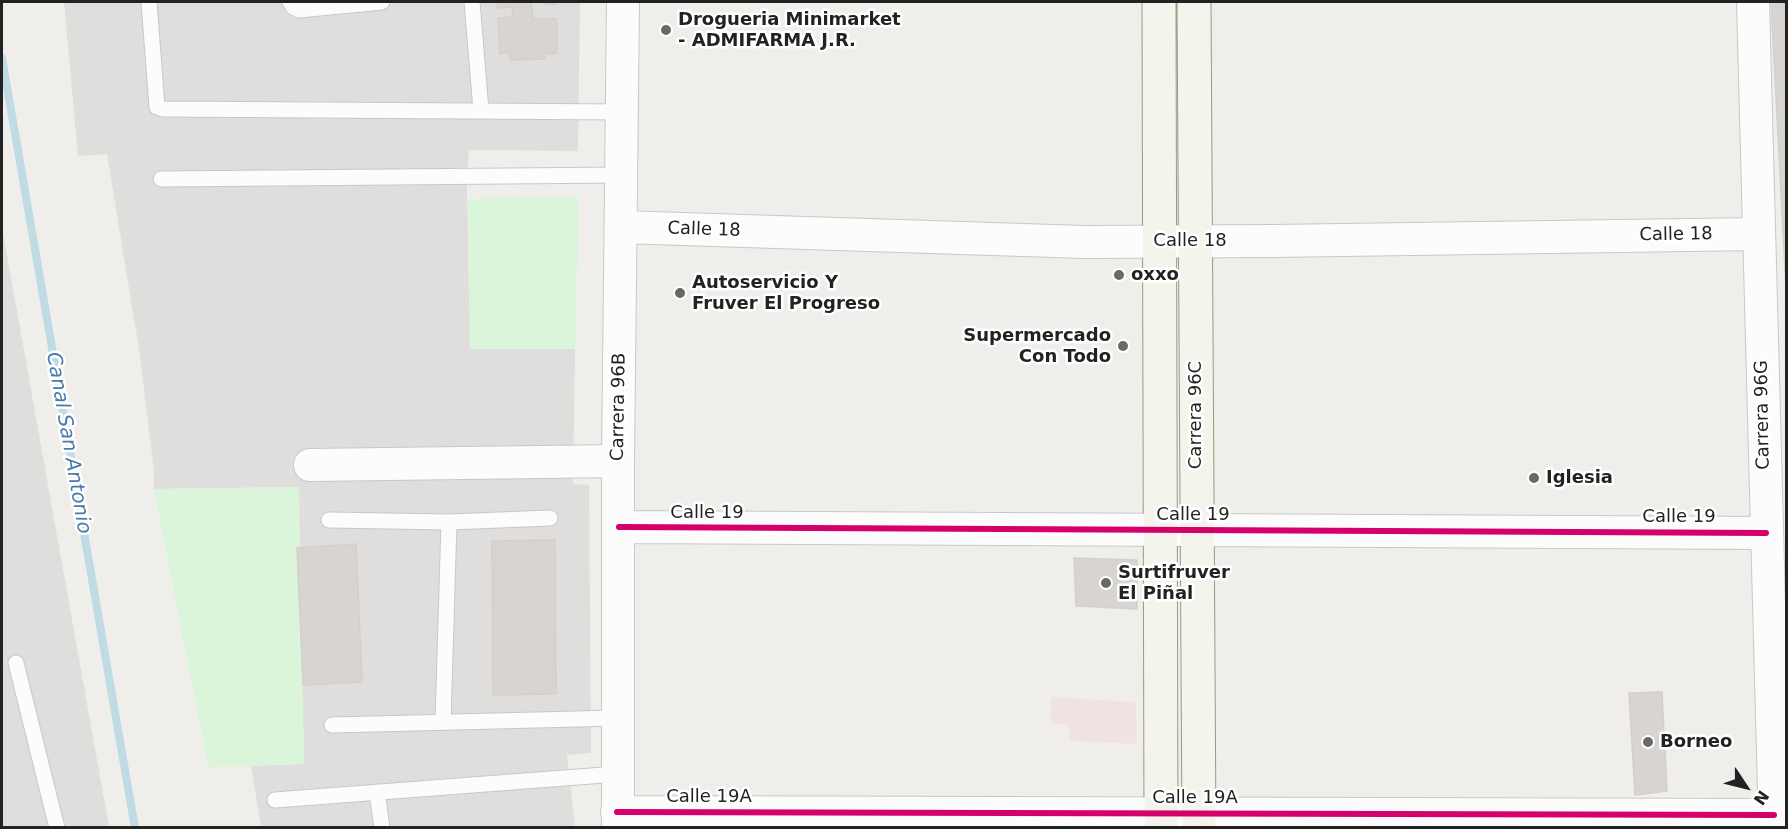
<!DOCTYPE html>
<meta charset="utf-8">
<style>
body{margin:0}
#map{position:relative;width:1788px;height:829px;overflow:hidden;background:#f0eeeb;font-family:"DejaVu Sans",sans-serif}
canvas{display:block}
.frame{position:absolute;inset:0;border:3px solid #222;pointer-events:none}
.north{position:absolute;left:1716px;top:757px;width:60px;height:60px;-webkit-text-stroke:4px #fff;paint-order:stroke;rotate:125deg;font-size:16px;font-weight:700;line-height:24px;text-align:center;color:#222}
.north::after{content:'';display:block;margin:auto;width:21px;height:27px;background:#222;clip-path:polygon(50% 0,100% 100%,50% 72%,0 100%)}
</style>
<div id="map">
<canvas width="1788" height="829"></canvas>
<div class="frame"></div>
<div class="north">N</div>
</div>
<script>
const context = document.querySelector('canvas').getContext('2d');
context.lineJoin = 'round';
function fillPath(path, color) { context.fillStyle = color; context.fill(path, 'evenodd'); }
function trace(path, color, width, dash) { context.strokeStyle = color; context.lineWidth = width; context.lineCap = dash ? 'butt' : 'round'; context.setLineDash(dash || []); context.stroke(path); }
function write(font, color, halo, rows, align = 'center') {
  context.font = font + ' "DejaVu Sans",sans-serif'; context.lineWidth = 5; context.setLineDash([]); context.textBaseline = 'middle'; context.strokeStyle = halo; context.fillStyle = color; for (const [text, x, y, turn = 0] of rows) {
    context.save(); context.translate(x, y); context.rotate((+turn || 0) * Math.PI / 180); context.textAlign = isNaN(turn) ? turn : align; if (halo) context.strokeText(text, 0, 0); context.fillText(text, 0, 0); context.restore();
  }
}
fillPath(new Path2D(`
 M64,2H580L578,151L469,150L467,185L470,349H575L573,484L589,485L591,753L567,755L575,827H261L251,766L304,764L298,487L154,489V471L139,349L107,154L78,156Z
 M2,227L109,827H2Z`), '#dfdedc');
fillPath(new Path2D(`
 M1051,697L1136,702L1137,744L1069,741V725L1050,723Z`), '#f1e3e1');
fillPath(new Path2D(`
 M579,197L575,349H470L468,199Z
 M299,487L304,764L208,767L154,489Z`), '#daf5da');
trace(new Path2D(`
 M2,58L135,828`), '#bfdbe3', 8);
const building = new Path2D(`
 M497,2H531L533,19H557V53L543,54L545,59L510,60V52L500,54L498,18L513,17L512,7L497,8Z
 M535,2H555V5Z
 M1771,2H1786V288Z
 M555,540L556,694L493,695L492,541Z
 M356,544L362,682L303,685L297,548Z
 M1074,558L1137,560V609L1076,606Z
 M1662,692L1667,791L1635,795L1629,693Z`);
fillPath(building, '#d7d4d2');
trace(building, '#d3d0cc', 1.5);
const lane = new Path2D(`
 M149,2L157,107L163,109L622,112
 M290,2L293,7L299,10L382,2
 M472,2L481,110
 M161,179L622,175
 M329,520L449,522L550,518
 M16,663L57,828
 M443,722L449,522
 M332,725L618,718
 M377,792L382,828
 M275,800L617,774`);
const street = new Path2D(`
 M1753,2L1775,828
 M621,227L1085,242L1273,241L1758,234
 M310,465L618,461
 M619,527L1766,533
 M617,812L1774,815
 M618,828V461L623,2`);
const secondary = new Path2D(`
 M1159,2L1161,828
 M1194,2L1199,828`);
trace(lane, '#c9c8c7', 17);
trace(street, '#c9c8c7', 34);
trace(secondary, '#999a82', 35);
trace(lane, '#fdfcfc', 15);
trace(street, '#fdfcfc', 32);
trace(secondary, '#f4f4ed', 33);
trace(new Path2D(`
 M619,527L1766,533
 M617,812L1774,815`), '#d6006c', 6);
for (const [x, y, r, color] of [
 [666,30,6,"#6a6968"],
 [1119,275,6,"#6a6968"],
 [680,293,6,"#6a6968"],
 [1123,346,6,"#6a6968"],
 [1534,478,6,"#6a6968"],
 [1106,583,6,"#6a6968"],
 [1648,742,6,"#6a6968"]
]) { const dot = new Path2D(); dot.arc(x, y, r, 0, 2 * Math.PI); context.fillStyle = color; context.fill(dot); trace(dot, '#fff', 2); }
write('bold 18px', '#222', '#fff', [
 ["Drogueria Minimarket",678,20],
 ["- ADMIFARMA J.R.",678,41],
 ["oxxo",1131,275],
 ["Autoservicio Y",692,283],
 ["Fruver El Progreso",692,304],
 ["Supermercado",1111,336,"right"],
 ["Con Todo",1111,357,"right"],
 ["Iglesia",1546,478],
 ["Surtifruver",1118,573],
 ["El Piñal",1118,594],
 ["Borneo",1660,742]
], 'left');
write('18px', '#222', '#fff', [
 ["Calle 18",704,230,2],
 ["Calle 18",1676,235,-1],
 ["Calle 18",1190,241],
 ["Carrera 96B",619,407,-89],
 ["Carrera 96C",1196,415,-90],
 ["Carrera 96G",1763,415,-91],
 ["Calle 19",707,513],
 ["Calle 19",1193,515],
 ["Calle 19",1679,517],
 ["Calle 19A",709,797],
 ["Calle 19A",1195,798]
]);
write('italic 20px', '#4a7aab', '#fff', [
 ["Canal San Antonio",68,443,80]
]);
</script>
